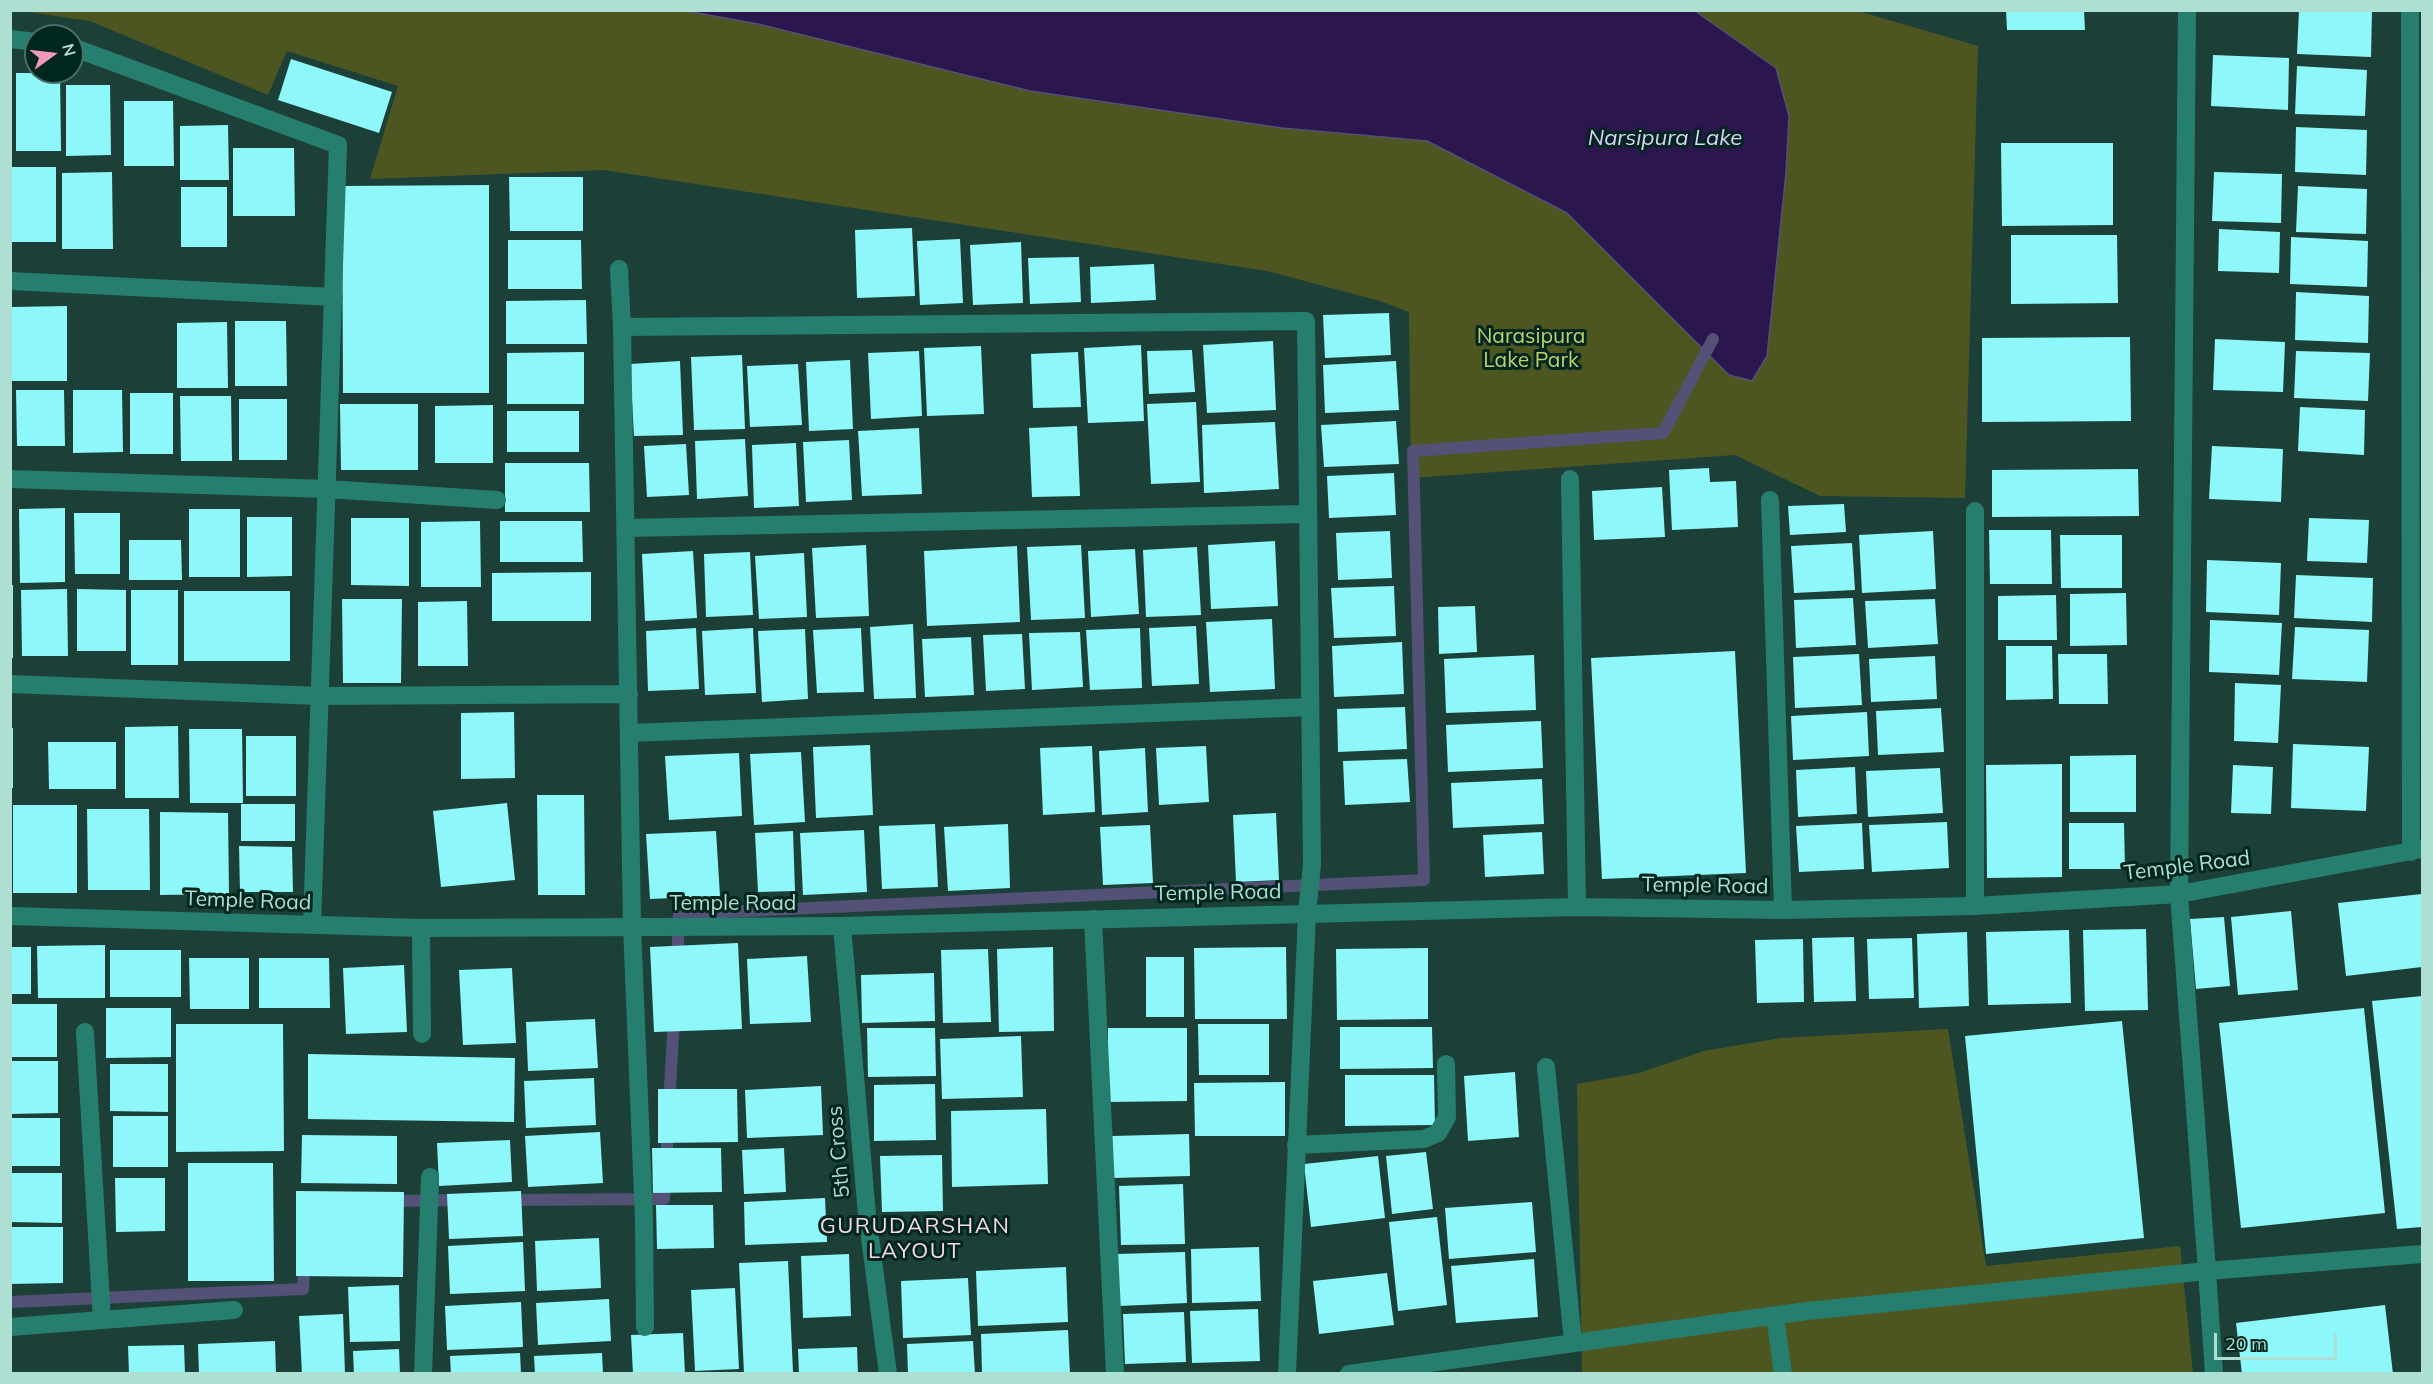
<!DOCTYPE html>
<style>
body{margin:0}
#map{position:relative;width:2433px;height:1384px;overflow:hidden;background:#1c4038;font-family:Mulish,sans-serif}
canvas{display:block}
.frame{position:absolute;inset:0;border:12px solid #addfd2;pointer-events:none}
.north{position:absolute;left:24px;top:24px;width:60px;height:60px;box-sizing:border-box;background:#01261f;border:2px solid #467067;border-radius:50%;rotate:75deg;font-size:16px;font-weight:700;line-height:24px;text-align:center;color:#addfd2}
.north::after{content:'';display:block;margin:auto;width:21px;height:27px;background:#ef9ab8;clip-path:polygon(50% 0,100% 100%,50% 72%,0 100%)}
.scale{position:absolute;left:2214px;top:1333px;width:123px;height:27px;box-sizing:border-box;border:3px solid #addfd2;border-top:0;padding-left:8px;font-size:18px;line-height:21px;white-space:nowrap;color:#addfd2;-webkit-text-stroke:4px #01261f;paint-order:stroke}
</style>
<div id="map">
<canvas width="2433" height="1384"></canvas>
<div class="frame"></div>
<div class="north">N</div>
<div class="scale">20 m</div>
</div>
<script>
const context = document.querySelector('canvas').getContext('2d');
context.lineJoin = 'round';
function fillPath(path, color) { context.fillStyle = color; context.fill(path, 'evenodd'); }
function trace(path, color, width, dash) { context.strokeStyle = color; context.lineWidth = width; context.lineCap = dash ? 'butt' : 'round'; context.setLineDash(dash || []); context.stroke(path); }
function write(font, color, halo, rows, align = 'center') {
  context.font = font + ' Mulish,sans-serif'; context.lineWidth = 6; context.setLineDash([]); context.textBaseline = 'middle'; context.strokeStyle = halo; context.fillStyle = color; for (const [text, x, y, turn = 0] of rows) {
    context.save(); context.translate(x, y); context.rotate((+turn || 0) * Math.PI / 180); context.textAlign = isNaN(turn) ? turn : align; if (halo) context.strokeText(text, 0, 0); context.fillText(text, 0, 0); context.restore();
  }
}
fillPath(new Path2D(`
 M21,11H686L758,24L1030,91L1282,128L1427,141L1567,213L1729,375L1752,380L1767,356L1786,173L1789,116L1776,68L1695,11H1858L1978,46L1965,498L1820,496L1735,455L1411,478L1409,312L1380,301L1267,271L604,170L370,179L398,86L287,51L268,95L90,21Z
 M1948,1029L1986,1266L2180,1246L2193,1373H1582L1577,1084L1639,1073L1704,1051L1781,1038Z`), '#4d5621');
const water = new Path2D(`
 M686,11H1695L1776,68L1789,116L1786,173L1767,356L1752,381L1729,375L1567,213L1427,141L1282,128L1030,91L758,24Z`);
fillPath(water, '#2c164e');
trace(water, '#535276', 1.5);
trace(new Path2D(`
 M677,961L679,914L1424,880L1413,451L1663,433L1713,339
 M669,1105L674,1017
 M507,1200L664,1199L668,1128
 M390,1201L462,1200
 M10,1302L303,1289L305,1259`), '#535276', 12);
fillPath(new Path2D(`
 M2006,10H2084L2085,30H2007Z
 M2299,10H2372L2371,57L2297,54Z
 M2213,55L2289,58L2288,110L2211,106Z
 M291,59L392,92L379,133L278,100Z
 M2297,66L2367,70L2365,116L2295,114Z
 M16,73H60L61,151H16Z
 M66,85H110L111,155L66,156Z
 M124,101H173L174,166H124Z
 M228,125L229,180H180V126Z
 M2296,127L2367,130L2366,175L2295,172Z
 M2001,143H2113V225L2002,226Z
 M233,148H294L295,216H233Z
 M10,167H56V242H10Z
 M112,172L113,249H62V173Z
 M2214,172L2282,174L2281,223L2212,221Z
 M509,177H583V231H510Z
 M489,185V393H343L342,186Z
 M2298,186L2367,189L2366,234L2296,232Z
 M181,187H227V247H181Z
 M912,228L915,296L857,298L855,230Z
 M2219,229L2280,232L2279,273L2218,271Z
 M2011,235H2117L2118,303L2011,304Z
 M2291,237L2368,241L2367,287L2290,284Z
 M960,239L963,303L920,305L917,241Z
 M508,240H581L582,289H508Z
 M1021,242L1023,303L973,305L970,245Z
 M1079,257L1081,302L1030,304L1028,258Z
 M1154,264L1156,300L1091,303L1090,267Z
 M2296,292L2369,296L2368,343L2295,340Z
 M586,300L587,344H506V301Z
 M67,306V381H12V307Z
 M1389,313L1391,355L1325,358L1323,315Z
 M235,321H286L287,386H235Z
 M227,322L228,388H177V323Z
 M2130,337L2131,421L1982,422V338Z
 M2215,339L2285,342L2283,392L2213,390Z
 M1273,341L1276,410L1207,413L1203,345Z
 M1141,345L1144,421L1088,423L1084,348Z
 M981,346L984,414L927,416L924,348Z
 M1192,350L1195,392L1149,394L1147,351Z
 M919,351L922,416L871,419L868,353Z
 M2296,351L2370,353L2368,401L2294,398Z
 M584,352V404H507V353Z
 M1078,352L1081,407L1033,408L1031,354Z
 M742,355L745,429L694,430L691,357Z
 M850,360L853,429L809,431L806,362Z
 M680,361L683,435L634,436L630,364Z
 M1396,361L1399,410L1325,413L1323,365Z
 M798,364L802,425L750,427L747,366Z
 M16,390H64L65,446H17Z
 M73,390H122L123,452L73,453Z
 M130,393H173V454H130Z
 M180,396H231L232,461H181Z
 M239,399H287V460H239Z
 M1196,402L1200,482L1151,484L1147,404Z
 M340,404H418V470H341Z
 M493,405V463H435V406Z
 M2300,407L2365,410L2364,455L2298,451Z
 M507,411H579V452H507Z
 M1396,421L1399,464L1324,467L1321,425Z
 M1275,422L1279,489L1204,493L1202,425Z
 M1077,426L1080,496L1032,497L1029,428Z
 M919,428L922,494L862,496L858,431Z
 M745,439L748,496L697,499L695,441Z
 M849,440L852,500L806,502L803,442Z
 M796,443L799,506L754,508L752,445Z
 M686,444L689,495L647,497L644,446Z
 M2212,446L2283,449L2281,502L2209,499Z
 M505,463H589L590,512H505Z
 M1709,468L1710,482L1736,481L1738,527L1672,530L1669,470Z
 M2138,469L2139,516L1992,517V470Z
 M1394,473L1396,515L1329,518L1327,476Z
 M1662,487L1665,537L1594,540L1592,491Z
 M1844,504L1846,532L1790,535L1788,506Z
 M65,508V582L20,583L19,509Z
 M189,509H240V577H189Z
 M74,513H120V574H75Z
 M247,517H292V576L247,577Z
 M351,518H409V586L351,585Z
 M2309,518L2369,520L2367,563L2307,561Z
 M480,521L481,587H421V522Z
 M500,521H582L583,562H500Z
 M1989,530H2051L2052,584H1990Z
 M1390,531L1392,578L1338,580L1336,533Z
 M1933,531L1936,589L1862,593L1859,535Z
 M2060,535H2122V588H2061Z
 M129,540H181L182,580H129Z
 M1275,541L1278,606L1211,609L1208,545Z
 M1852,543L1855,590L1794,593L1791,546Z
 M866,545L869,616L816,618L812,548Z
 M1081,545L1085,618L1031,620L1027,547Z
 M1017,546L1020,622L927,626L924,551Z
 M1197,547L1201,615L1146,617L1143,550Z
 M1135,549L1139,614L1091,617L1088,551Z
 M693,551L697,618L645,621L642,554Z
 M750,552L753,615L706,617L704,554Z
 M804,553L807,617L759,619L755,556Z
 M2207,560L2281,563L2279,615L2206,612Z
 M591,572V621H492V573Z
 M2296,575L2373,578L2372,622L2294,618Z
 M10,585H13V658H10Z
 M1394,586L1396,636L1334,638L1331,588Z
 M67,589L68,656H22L21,590Z
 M77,589L126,590V651H77Z
 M131,590H178V665H131Z
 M184,591H290V661H184Z
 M2126,593L2127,645L2070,646V594Z
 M2056,595L2057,640H1998V596Z
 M1853,598L1856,645L1796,648L1794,600Z
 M342,599H402L401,683H343Z
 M1935,599L1938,644L1868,648L1865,601Z
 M467,601L468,666H418V602Z
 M1475,606L1477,652L1439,654L1438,607Z
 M1272,619L1275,689L1210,692L1206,622Z
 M2210,620L2282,623L2279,675L2209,672Z
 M913,624L916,698L874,699L870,627Z
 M1196,626L1199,684L1152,686L1149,628Z
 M2295,627L2369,630L2367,682L2292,679Z
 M696,628L699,689L648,691L646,631Z
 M753,628L756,693L705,695L702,631Z
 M861,628L864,692L817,693L813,630Z
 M1140,628L1142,688L1090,690L1086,630Z
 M805,629L808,699L762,702L758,631Z
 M1080,632L1083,687L1032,690L1029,633Z
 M1022,634L1025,689L986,691L983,635Z
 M971,637L974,695L925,697L922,639Z
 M1402,642L1404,694L1334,697L1332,646Z
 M2006,646H2052L2053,699L2006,700Z
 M1735,651L1746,873L1602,879L1591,658Z
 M1859,654L1862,705L1795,708L1793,657Z
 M2058,654H2107L2108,704H2059Z
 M1534,655L1536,710L1446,713L1444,659Z
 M1935,656L1937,699L1871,702L1869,659Z
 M2235,683L2281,685L2278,743L2234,741Z
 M1405,707L1407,749L1338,752L1337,709Z
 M1941,708L1944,752L1878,755L1876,711Z
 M514,712L515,778L461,779V713Z
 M1867,712L1869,756L1793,760L1791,716Z
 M1541,721L1543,768L1448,772L1446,725Z
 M178,726L179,798H125V727Z
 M10,728H13V788H10Z
 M189,729H242L243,803H190Z
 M246,736H296V796H246Z
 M48,742H116V789H49Z
 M2293,744L2369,747L2366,811L2291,808Z
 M870,745L873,815L816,818L813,747Z
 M1092,746L1095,812L1043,815L1040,748Z
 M1206,746L1209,802L1159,805L1156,748Z
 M1145,748L1148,812L1102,815L1099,751Z
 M801,752L805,822L754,825L750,754Z
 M739,753L742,816L669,820L665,756Z
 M2136,755V812H2070V756Z
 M1407,759L1410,802L1345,805L1343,761Z
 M2062,764V877L1987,878L1986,765Z
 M2233,765L2273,767L2271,814L2231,813Z
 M1855,767L1857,814L1798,817L1796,770Z
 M1940,768L1943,813L1868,817L1866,771Z
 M1542,779L1544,824L1453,828L1451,783Z
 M537,795H584L585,895H538Z
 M507,803L515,880L441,887L433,811Z
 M241,804H295V841H241Z
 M13,805H77V893H13Z
 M87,809H149L150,890H88Z
 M160,812L228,813L229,894L160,895Z
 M1276,813L1279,880L1236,882L1233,815Z
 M1947,822L1949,868L1872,872L1869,825Z
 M1862,823L1864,869L1799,872L1796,826Z
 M2069,823H2124L2125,869H2069Z
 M935,824L938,887L882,889L879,826Z
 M1008,824L1010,888L948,891L944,827Z
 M1150,825L1153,883L1103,885L1100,827Z
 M864,830L867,892L803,895L800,833Z
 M716,831L720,896L650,899L646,834Z
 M793,831L795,891L758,892L755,833Z
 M1542,832L1544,874L1485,877L1483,835Z
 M239,846L292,847L293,892H240Z
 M2422,894V967L2346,976L2338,903Z
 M2291,911L2298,990L2238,995L2231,917Z
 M2224,917L2230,986L2196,989L2190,919Z
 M2146,929L2148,1010L2085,1011L2083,930Z
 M2069,930L2071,1003L1988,1005L1986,932Z
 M1967,932L1969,1006L1919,1008L1917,934Z
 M1854,937L1856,1001L1814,1002L1812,938Z
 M1912,938L1914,998L1869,999L1867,939Z
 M1803,939L1804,1002L1757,1003L1755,940Z
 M738,943L742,1029L654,1032L650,947Z
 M105,945V998H38L37,946Z
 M10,947H31V994H10Z
 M1053,947L1054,1031L999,1032L997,949Z
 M1286,947L1287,1019H1195L1194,948Z
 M1428,948V1019L1337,1020L1336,949Z
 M988,949L991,1022L943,1023L941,950Z
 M110,950H181V997H110Z
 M807,956L811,1022L750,1024L747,959Z
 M1146,957H1184V1017H1146Z
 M189,958H249V1009H190Z
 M259,958H329L330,1008H259Z
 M404,965L407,1032L346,1034L343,968Z
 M512,968L516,1043L463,1045L459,970Z
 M934,973L935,1021L862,1023L861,975Z
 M2422,996V1227L2397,1229L2372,1001Z
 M10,1004H57V1057H10Z
 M106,1008H171V1057L106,1058Z
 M2364,1008L2385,1213L2241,1228L2219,1023Z
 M595,1019L598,1068L528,1071L526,1022Z
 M2122,1021L2144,1238L1986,1254L1965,1036Z
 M176,1024H283L284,1151L176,1152Z
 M1198,1024H1269V1075H1199Z
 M1340,1027H1432L1433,1068L1340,1069Z
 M867,1028H935L936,1076L868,1077Z
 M1108,1028H1187V1101L1108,1102Z
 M1021,1036L1023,1097L942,1099L940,1039Z
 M308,1054L515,1058L514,1122L308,1119Z
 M10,1061H58V1113L10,1114Z
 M110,1064H168V1112L110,1111Z
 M1515,1072L1519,1137L1468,1141L1464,1076Z
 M1345,1075H1434L1435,1125L1345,1126Z
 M594,1078L596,1125L526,1128L524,1081Z
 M1285,1082V1136H1195L1194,1083Z
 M935,1084L936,1140L874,1141V1085Z
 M821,1086L823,1135L747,1138L745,1090Z
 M658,1089H737L738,1142L658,1143Z
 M1046,1109L1048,1184L952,1187L951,1111Z
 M113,1116H168V1167H113Z
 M10,1118H60V1166H10Z
 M600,1132L603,1183L528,1187L525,1136Z
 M1189,1134L1190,1176L1113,1178L1112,1136Z
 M302,1135L397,1136V1184L301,1183Z
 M510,1140L512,1182L439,1186L437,1143Z
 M652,1148H721L722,1192L653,1193Z
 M784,1148L786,1192L744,1194L742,1150Z
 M1426,1152L1433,1209L1392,1214L1386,1156Z
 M942,1155L943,1211L882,1212L880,1156Z
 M1378,1156L1385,1218L1311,1227L1304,1164Z
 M188,1163H273L274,1281H188Z
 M10,1173H62V1223L10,1222Z
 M115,1178H165V1231L116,1232Z
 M1183,1184L1185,1244L1121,1245L1119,1186Z
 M296,1191L404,1192L403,1277L296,1276Z
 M521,1191L523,1236L449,1239L447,1194Z
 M825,1198L827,1242L745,1245L744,1202Z
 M1532,1202L1536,1252L1449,1259L1445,1208Z
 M656,1205H713L714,1248L657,1249Z
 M1437,1217L1447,1305L1398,1311L1389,1222Z
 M10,1227H63V1283L10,1284Z
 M599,1238L601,1288L537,1291L535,1241Z
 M523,1242L525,1291L450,1294L448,1246Z
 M1259,1247L1261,1301L1192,1303L1191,1249Z
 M1185,1252L1187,1303L1119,1306L1117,1254Z
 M849,1254L851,1316L803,1318L801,1256Z
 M1534,1259L1538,1317L1456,1323L1451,1266Z
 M788,1261L793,1372L744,1374L739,1263Z
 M1066,1267L1068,1322L978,1326L976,1271Z
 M1387,1273L1394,1325L1319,1334L1313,1281Z
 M968,1278L971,1335L903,1338L901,1281Z
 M399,1285L400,1341L350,1342L348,1287Z
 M735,1288L739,1369L695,1371L691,1290Z
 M609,1299L611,1341L538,1345L536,1303Z
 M521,1302L523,1347L447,1350L445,1306Z
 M2385,1305L2393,1374H2242L2236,1323Z
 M1258,1309L1260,1361L1192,1363L1190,1311Z
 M1184,1312L1186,1362L1125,1364L1123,1314Z
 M343,1314L345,1374H302L299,1316Z
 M1068,1330L1070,1374H982L981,1334Z
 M683,1333L685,1374H633L631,1335Z
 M275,1341L276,1374H199L198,1344Z
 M973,1341L975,1374H908L907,1344Z
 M184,1345L185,1374H129L128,1346Z
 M857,1347L858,1374H799L798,1349Z
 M399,1349L400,1374H354L353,1351Z
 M520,1353L521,1374H451L450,1356Z
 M602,1353L603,1374H535L534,1356Z`), '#8ef7f9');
trace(new Path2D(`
 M2187,10L2179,894L2207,1271L2422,1254
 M2410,10L2411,852
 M10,39L36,42
 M72,47L338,145L312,925
 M619,269L622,327L632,926L644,1220L645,1327
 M10,281L334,297
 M622,327L1306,321L1312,864L1307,914L1287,1374
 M10,479L327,489L497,500
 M1570,479L1577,907
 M1770,500L1783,910
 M1975,511V906
 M626,528L1308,514
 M10,684L320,696L629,694
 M629,733L1310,707
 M1093,919L1115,1374
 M842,926L867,1215L888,1374
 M421,928L422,1034
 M85,1032L102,1320
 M1546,1067L1573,1342
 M1296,1145L1424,1139L1438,1133L1447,1117L1446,1064
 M1775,1316L1783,1374
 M10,1327L234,1310
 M423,1374L430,1177
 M1349,1374L1807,1311L2207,1271L2214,1374`), '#267f6e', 18);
trace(new Path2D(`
 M10,916L421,928L659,927L842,926L1577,907L1783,910L1975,906L2179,894L2422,849`), '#267f6e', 18);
write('21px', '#bed06b', '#01261f', [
 ["Narasipura",1531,337],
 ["Lake Park",1531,361]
]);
write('21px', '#addfd2', '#01261f', [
 ["Temple Road",2187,866,-7],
 ["Temple Road",1705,886,1],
 ["Temple Road",1218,893,-1],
 ["Temple Road",248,901,2],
 ["Temple Road",733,904],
 ["5th Cross",839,1152,-95]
]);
write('italic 22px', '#dbd1f6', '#01261f', [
 ["Narsipura Lake",1665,138]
]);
context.letterSpacing = '1.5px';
write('22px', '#fad8e3', '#01261f', [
 ["GURUDARSHAN",915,1226],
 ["LAYOUT",915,1251]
]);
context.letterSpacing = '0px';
</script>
